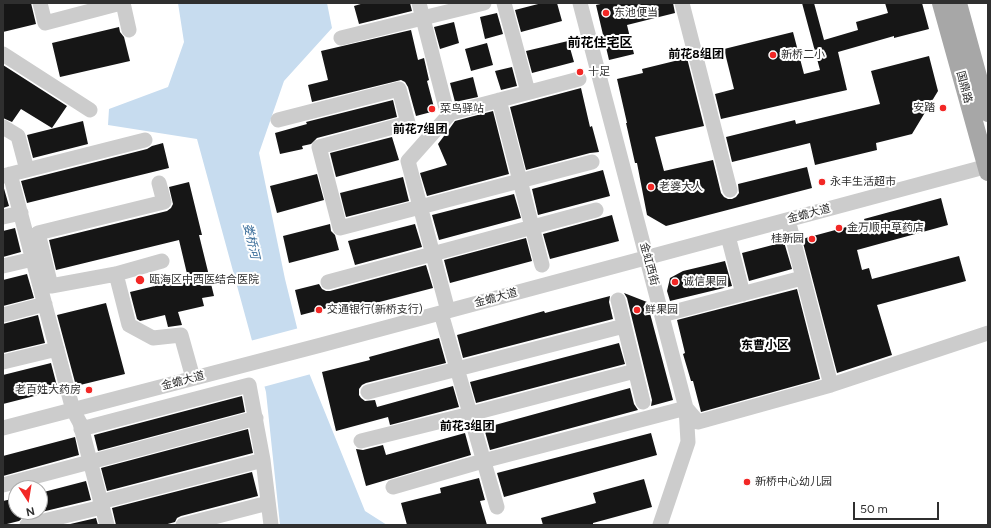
<!DOCTYPE html>
<meta charset="utf-8">
<style>
body{margin:0}
#map{position:relative;width:991px;height:528px;overflow:hidden;background:#fff;font-family:Figtree,sans-serif}
canvas{display:block}
.frame{position:absolute;inset:0;border:4px solid #2f2f2f;pointer-events:none}
.north{position:absolute;left:8px;top:480px;width:40px;height:40px;box-sizing:border-box;background:#fff;border:1px solid #acacac;border-radius:50%;rotate:168deg;font-size:11px;font-weight:700;line-height:16px;text-align:center;color:#2f2f2f}
.north::after{content:'';display:block;margin:auto;width:14px;height:18px;background:#f22725;clip-path:polygon(50% 0,100% 100%,50% 72%,0 100%)}
.scale{position:absolute;left:853px;top:502px;width:86px;height:18px;box-sizing:border-box;border:2px solid #2f2f2f;border-top:0;padding-left:5px;font-size:12px;line-height:14px;white-space:nowrap;color:#2f2f2f;-webkit-text-stroke:3px #fff;paint-order:stroke}
</style>
<div id="map">
<canvas width="991" height="528"></canvas>
<div class="frame"></div>
<div class="north">N</div>
<div class="scale">50 m</div>
</div>
<script>
const context = document.querySelector('canvas').getContext('2d');
context.lineJoin = 'round';
function fillPath(path, color) { context.fillStyle = color; context.fill(path, 'evenodd'); }
function trace(path, color, width, dash) { context.strokeStyle = color; context.lineWidth = width; context.lineCap = dash ? 'butt' : 'round'; context.setLineDash(dash || []); context.stroke(path); }
function write(font, color, halo, rows, align = 'center') {
  context.font = font + ' Figtree,"Noto Sans SC",sans-serif'; context.lineWidth = 4; context.setLineDash([]); context.textBaseline = 'middle'; context.strokeStyle = halo; context.fillStyle = color; for (const [text, x, y, turn = 0] of rows) {
    context.save(); context.translate(x, y); context.rotate((+turn || 0) * Math.PI / 180); context.textAlign = isNaN(turn) ? turn : align; if (halo) context.strokeText(text, 0, 0); context.fillText(text, 0, 0); context.restore();
  }
}
fillPath(new Path2D(`
 M178,3H327L332,28L284,81L259,153L285,279L307,368L365,511L387,525H280L266,392L197,139L108,125L109,109L168,87L184,42Z`), '#c7dcef');
fillPath(new Path2D(`
 M299,328L311,374L263,387L250,341Z`), '#fff');
fillPath(new Path2D(`
 M3,3H31L36,24L3,32Z
 M364,3H410L412,11L359,24L354,6Z
 M542,3H557L562,21L521,32L515,10Z
 M605,3H673L675,13L627,25L634,54L609,60L596,5Z
 M802,3H814L824,40L858,30L856,22L888,13L885,3H922L929,29L894,38V36L838,52L847,90L721,119L715,94L734,89L724,49L793,32L804,74L820,70Z
 M497,13L503,34L485,39L480,17Z
 M454,22L459,43L440,49L434,27Z
 M119,27L120,32L124,37L130,61L60,77L52,43Z
 M411,30L418,60L424,58L429,80L427,81L435,111L416,116L408,87L405,82L401,80L312,102L308,85L328,80L321,51Z
 M568,41L574,62L532,73L526,51Z
 M487,43L493,65L471,71L465,49Z
 M929,56L938,91L912,134L876,143L877,150L815,165L810,143L732,162L726,137L795,120L796,124L880,104L871,71Z
 M687,58L704,126L655,137L664,171L713,160L721,193L724,197L728,199H732L736,197L739,193L738,184L807,167L812,188L666,226L647,215L637,163H635L626,123H627L617,79L643,73L642,69Z
 M3,65L67,106L52,128L21,109L12,122L3,118Z
 M512,67L517,86L501,90L495,71Z
 M473,77L478,97L455,102L450,83Z
 M581,88L590,127L592,126L599,152L590,153L526,170L510,107Z
 M393,100L397,117L317,138L311,144L302,146L303,149L280,154L275,133L307,124L306,122Z
 M493,111L509,174L427,196L420,173L447,165L438,144L450,128L455,121Z
 M83,121L88,144L33,158L27,135Z
 M392,137L399,160L336,177L330,153Z
 M163,143L169,168L27,203L21,181L147,149L152,146Z
 M603,170L610,196L538,215L532,189Z
 M317,174L324,200L277,213L270,186Z
 M403,177L409,201L346,217L340,193Z
 M189,182L202,235H199L214,296L202,298L204,306L178,312L182,325L168,327L165,315L140,321L137,319L130,292L188,278L179,240L56,270L49,240L167,211L171,208L173,204L169,187Z
 M3,185L9,206L3,208Z
 M514,194L521,218L439,240L432,215Z
 M941,198L948,225L857,250L862,270L869,268L872,279L959,256L966,281L877,305L892,355L837,373L802,239L865,222L864,219Z
 M612,215L619,241L550,259L543,234Z
 M330,224L331,231L335,235L339,250L289,263L283,236Z
 M415,224L422,247L355,265L348,241Z
 M15,228L21,252L3,257V231Z
 M526,238L532,261L450,283L444,260Z
 M784,242L792,269L749,281L742,253Z
 M725,261L732,286L670,301L667,291L670,278L683,271Z
 M426,265L433,288L341,312L339,305L301,315L295,290L319,284L322,289L326,291H330Z
 M27,274L34,298L3,306V280Z
 M797,289L820,379L701,412L693,381H691L683,354L685,353L677,320Z
 M624,293L647,302L673,400L651,406L652,400L627,298Z
 M610,296L609,302L613,319L463,358L457,335L544,311L545,313Z
 M106,303L125,374L76,386L57,315Z
 M38,315L45,343L3,353V324Z
 M439,338L446,363L366,383L362,385L359,389V395L361,398L365,401L375,400L377,407L453,386L459,407L390,425L388,417L336,431L322,372L370,360L369,357Z
 M619,343L625,364L476,403L470,382Z
 M51,363L58,390L3,404V375Z
 M630,388L634,404L638,410L490,450L484,428Z
 M242,396L245,412L98,451L94,435Z
 M248,429L253,453L107,491L101,468Z
 M465,433L471,455L366,486L356,449L363,450L383,445L386,455Z
 M651,433L657,455L504,497L497,473Z
 M75,437L79,455L3,476V456Z
 M252,472L258,496L181,516L177,518L175,522L164,525H116L112,508Z
 M479,478L485,500L480,501L487,525H407L401,503L441,493L440,488Z
 M644,479L652,507L593,523V525H543L541,518L596,503L593,493Z
 M86,481L91,500L25,516L19,521L3,525V501L16,498V512H40V493Z
 M96,518L98,525H66Z`), '#161616');
trace(new Path2D(`
 M40,3L45,23L121,3
 M123,3L129,30
 M419,3L448,116L408,161L448,311
 M504,3L528,92
 M580,3L686,408L688,442L660,525
 M682,3L730,190
 M341,38L484,3
 M3,54L90,110
 M499,100L542,265
 M447,114L579,79
 M278,120L399,89L408,123L319,147L340,228L592,162
 M3,127L18,136L27,170
 M10,174L73,410L80,423L107,525
 M3,176L145,140
 M159,183L164,202L38,233L51,286L116,274L162,261
 M3,217L21,213
 M788,220L831,385
 M728,236L743,294
 M3,266L33,259
 M116,274L129,325L153,338L181,335L193,378
 M328,282L596,210
 M618,300L643,402
 M441,313L497,507
 M3,315L45,304
 M662,315L802,278
 M3,362L57,349
 M368,392L624,326
 M686,408L698,422L831,385L988,333
 M3,428L321,345L988,166
 M81,429L249,385L263,460L271,525
 M361,441L470,414L635,371
 M3,485L256,418
 M393,487L483,461L686,408
 M100,502L263,460
 M27,525L102,507
 M183,525L268,503`), '#ccc', 15);
trace(new Path2D(`
 M941,3L988,172
 M958,3L988,113`), '#a7a7a7', 18);
for (const [x, y, r, color] of [
 [606,13,4,"#f22725"],
 [773,55,4,"#f22725"],
 [580,72,4,"#f22725"],
 [943,108,4,"#f22725"],
 [432,109,4,"#f22725"],
 [822,182,4,"#f22725"],
 [651,187,4,"#f22725"],
 [839,228,4,"#f22725"],
 [812,239,4,"#f22725"],
 [140,280,5,"#f22725"],
 [675,282,4,"#f22725"],
 [319,310,4,"#f22725"],
 [637,310,4,"#f22725"],
 [89,390,4,"#f22725"],
 [747,482,4,"#f22725"]
]) { const dot = new Path2D(); dot.arc(x, y, r, 0, 2 * Math.PI); context.fillStyle = color; context.fill(dot); trace(dot, '#fff', 1.5); }
write('11px', '#2f2f2f', '#fff', [
 ["东池便当",614,13],
 ["新桥二小",781,55],
 ["十足",588,72],
 ["安踏",935,108,"right"],
 ["菜鸟驿站",440,109],
 ["永丰生活超市",830,182],
 ["老婆大人",659,187],
 ["金万顺中草药店",847,228],
 ["桂新园",804,239,"right"],
 ["瓯海区中西医结合医院",149,280],
 ["诚信果园",683,282],
 ["交通银行(新桥支行)",327,310],
 ["鲜果园",645,310],
 ["老百姓大药房",81,390,"right"],
 ["新桥中心幼儿园",755,482]
], 'left');
write('11px', '#2f2f2f', '#fff', [
 ["国鼎路",964,87,75],
 ["金蟾大道",809,214,-15],
 ["金虹西街",649,264,75],
 ["金蟾大道",496,298,-15],
 ["金蟾大道",183,381,-15]
]);
write('bold 12px', '#000', '#fff', [
 ["前花8组团",696,54],
 ["前花7组团",420,129],
 ["东曹小区",765,345],
 ["前花3组团",467,426]
]);
write('italic 12px', '#376b98', '#fff', [
 ["娄桥河",251,241,77]
]);
write('bold 13px', '#000', '#fff', [
 ["前花住宅区",600,43]
]);
</script>
